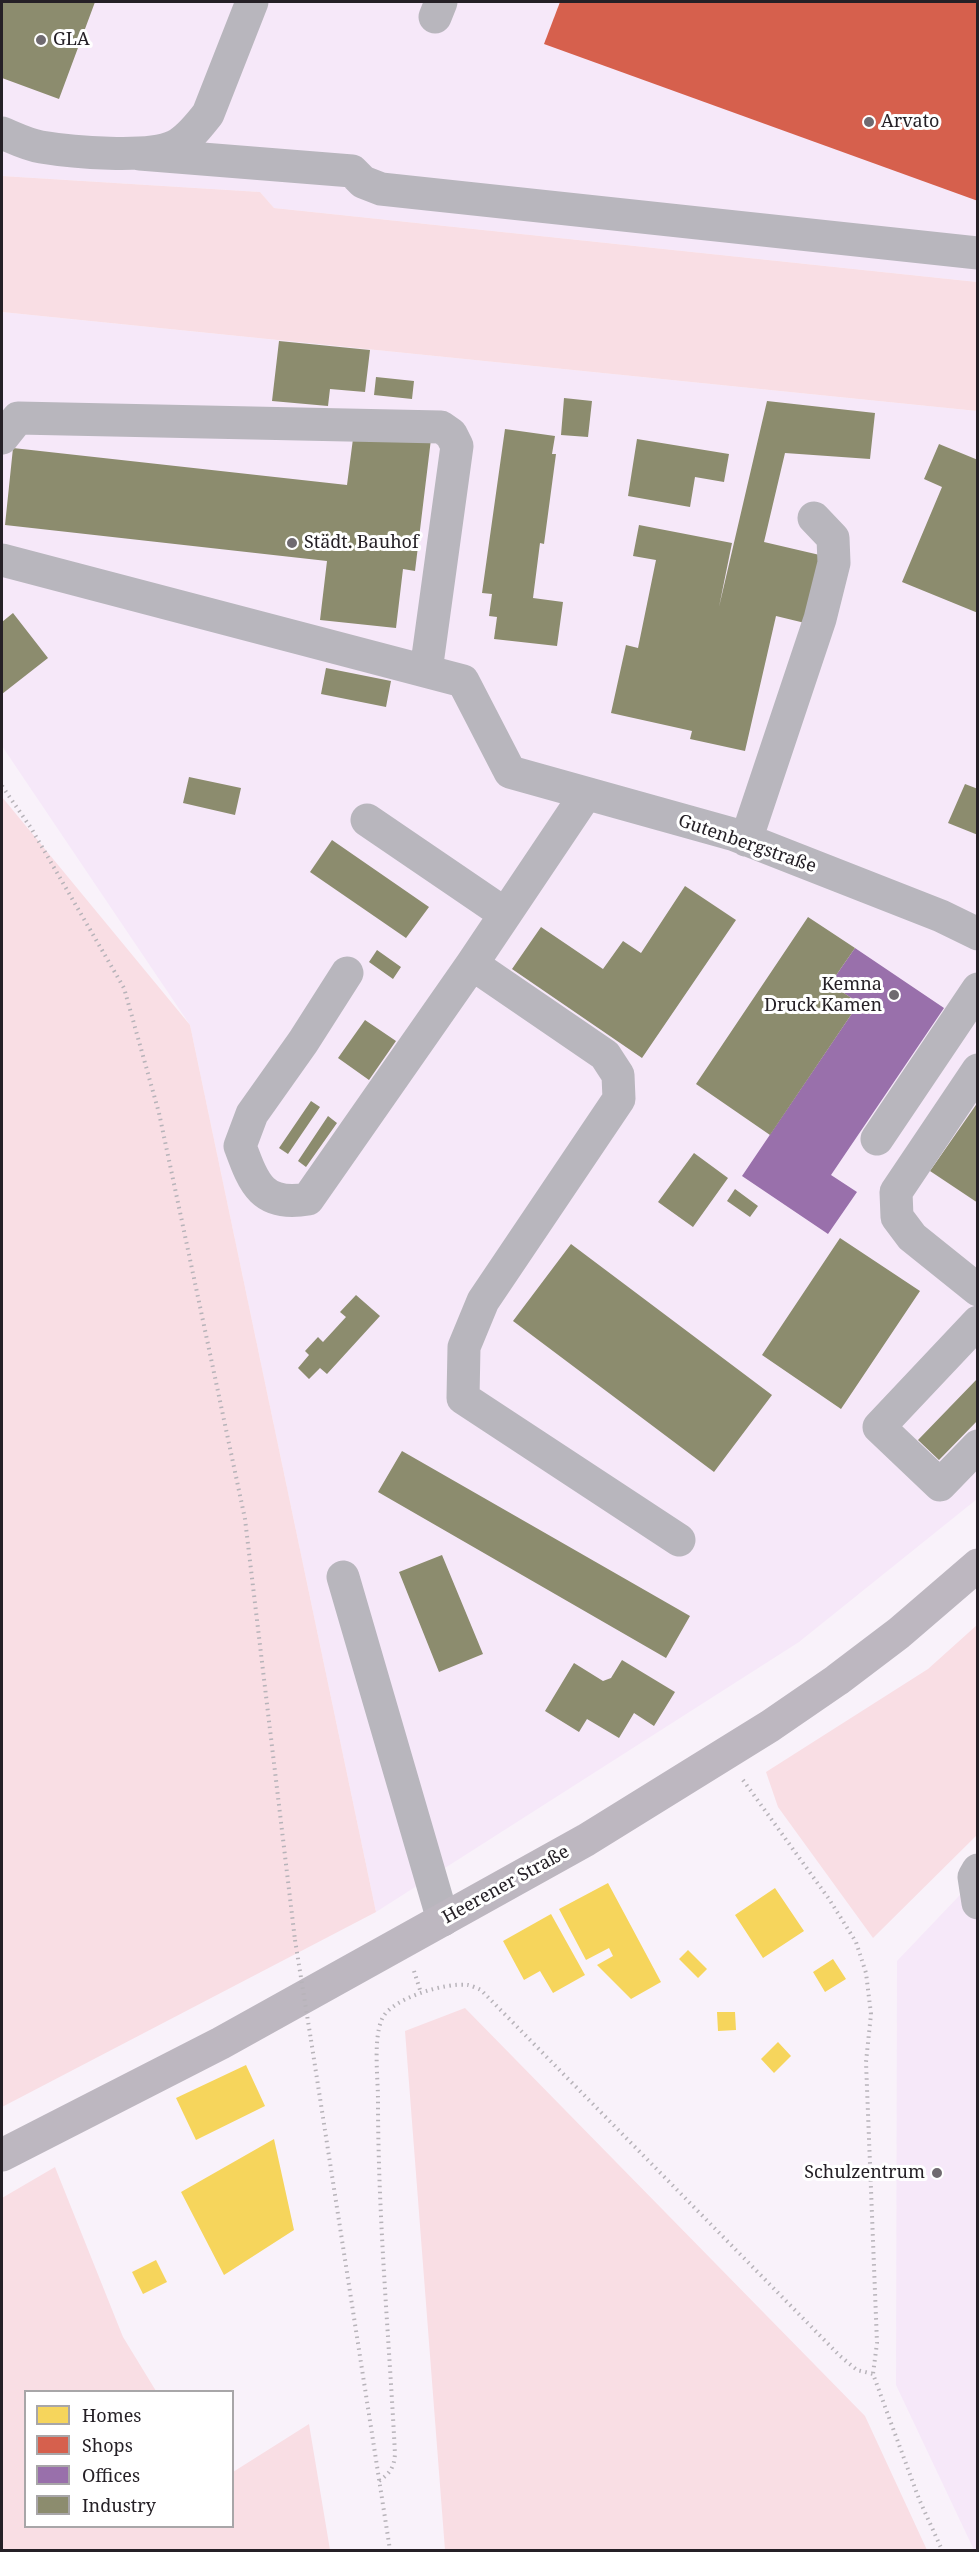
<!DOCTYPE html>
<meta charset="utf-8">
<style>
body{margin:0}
#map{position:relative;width:979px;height:2552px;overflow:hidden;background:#f9f2fa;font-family:"Noto Serif",serif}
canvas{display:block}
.frame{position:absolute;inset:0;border:3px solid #252026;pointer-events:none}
.legend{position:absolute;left:24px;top:2390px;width:210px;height:138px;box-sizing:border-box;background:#fff;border:2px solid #a8a6a8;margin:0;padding:8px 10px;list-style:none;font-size:18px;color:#252026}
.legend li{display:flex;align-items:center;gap:12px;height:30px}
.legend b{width:30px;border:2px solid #a8a6a8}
</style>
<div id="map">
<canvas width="979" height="2552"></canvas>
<div class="frame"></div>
<ul class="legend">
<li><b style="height:16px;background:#f6d55c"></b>Homes</li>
<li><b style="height:16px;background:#d6604d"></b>Shops</li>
<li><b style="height:16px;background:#9970ab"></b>Offices</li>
<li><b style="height:16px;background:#8c8c6e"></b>Industry</li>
</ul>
</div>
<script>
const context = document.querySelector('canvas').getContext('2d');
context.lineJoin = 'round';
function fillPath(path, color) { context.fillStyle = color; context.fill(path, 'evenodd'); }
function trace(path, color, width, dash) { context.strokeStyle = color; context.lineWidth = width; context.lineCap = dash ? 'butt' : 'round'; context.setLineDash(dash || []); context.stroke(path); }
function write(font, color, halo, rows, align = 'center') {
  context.font = font + ' "Noto Serif",serif'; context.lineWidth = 6; context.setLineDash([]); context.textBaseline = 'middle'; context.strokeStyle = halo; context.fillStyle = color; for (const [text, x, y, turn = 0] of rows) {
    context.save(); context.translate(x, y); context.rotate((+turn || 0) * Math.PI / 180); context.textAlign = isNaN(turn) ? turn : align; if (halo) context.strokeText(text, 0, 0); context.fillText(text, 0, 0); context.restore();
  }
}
fillPath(new Path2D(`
 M2,2H977V282L274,208L260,192L2,176Z
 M2,312L977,411V1499L799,1642L376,1912L190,1025L2,746Z
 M977,1877V2550H974L896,2385L897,1961Z`), '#f6e8f9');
fillPath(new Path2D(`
 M2,176L260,192L274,208L977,282V411L2,312Z
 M2,797L190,1025L376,1912L2,2107Z
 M977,1625V1835L873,1938L778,1807L766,1772L928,1669Z
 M465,2008L865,2416L927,2550H445L405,2031Z
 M55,2167L123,2337L156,2391L26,2392V2526H232L233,2472L309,2424L330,2550H2V2198Z`), '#f9dee4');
fillPath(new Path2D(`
 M608,1883L661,1982L631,1999L597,1965L613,1956L609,1948L586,1960L559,1909Z
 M775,1888L804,1931L763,1958L735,1915Z
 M551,1914L585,1975L553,1993L540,1971L524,1980L503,1941Z
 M688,1950L707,1969L698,1978L679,1959Z
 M833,1959L846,1979L825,1992L813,1972Z
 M717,2012H735L736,2030L718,2031Z
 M778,2042L791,2056L774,2073L761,2059Z
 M246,2065L265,2106L196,2140L176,2098Z
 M274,2139L294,2230L224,2275L181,2192Z
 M156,2260L167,2282L143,2294L132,2272Z`), '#f6d55c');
fillPath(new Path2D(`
 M560,2H978V201L544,44Z`), '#d6604d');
fillPath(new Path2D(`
 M855,948L944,1008L831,1175L857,1192L828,1234L742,1176L859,1003L830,984Z`), '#9970ab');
fillPath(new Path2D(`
 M2,2H95L59,99L2,78Z
 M279,341L370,350L365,392L330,389L328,406L272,401Z
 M376,377L414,381L412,399L374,395Z
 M564,398L592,401L588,437L561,435Z
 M767,401L875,413L870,459L785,453L764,542L824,556L809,624L776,616L745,751L690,739L692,731L611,713L626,645L638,648L656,560L633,556L639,525L732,543L719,607Z
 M505,429L555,436L552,454H556L544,544L540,543L533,598L563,602L557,646L494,639L497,617L489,616L492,594L482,593Z
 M354,431L431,439L415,571L403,569L396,628L320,620L327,561L5,525L13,448L347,485Z
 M637,439L729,454L724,482L695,477L690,507L628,496Z
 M939,444L978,460V613L902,582L942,487L924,479Z
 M13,613L48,658L2,694V622Z
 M326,668L391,681L386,707L321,694Z
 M189,777L241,788L235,815L183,803Z
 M965,784L978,789V835L948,823Z
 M332,840L429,907L406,938L310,872Z
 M685,886L736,920L642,1058L512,969L541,927L603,969L623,941L641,953Z
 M808,917L855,948L830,984L859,1003L770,1135L696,1084Z
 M377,950L401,967L393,979L369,962Z
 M365,1020L396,1041L369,1080L338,1058Z
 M311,1101L320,1107L288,1154L279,1148Z
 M978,1102V1203L930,1171Z
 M328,1116L337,1123L306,1167L298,1161Z
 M694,1153L728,1178L693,1227L658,1202Z
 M735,1189L758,1206L750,1217L727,1201Z
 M840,1238L920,1291L841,1409L762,1355Z
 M571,1244L772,1395L714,1472L513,1321Z
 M356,1295L380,1316L327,1374L320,1368L309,1379L298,1368L309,1355L305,1351L318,1337L323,1342L346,1317L340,1312Z
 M978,1378V1420L939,1460L918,1440Z
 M402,1451L690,1616L666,1658L378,1492Z
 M442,1555L483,1654L439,1672L399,1572Z
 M622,1660L675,1692L654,1726L634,1713L619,1738L587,1719L579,1732L545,1711L574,1663L603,1681L611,1678Z`), '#8c8c6e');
trace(new Path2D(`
 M2,786L31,828L124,988L159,1113L245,1519L295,1940
 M743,1780L829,1899L856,1942L866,1973L871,2014L866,2062L877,2343L873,2374
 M414,1971L421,1993
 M311,2040L390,2550
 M379,2481C390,2473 394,2468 395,2454C389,2336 378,2218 378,2100C378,2078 373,2039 382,2019C391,1998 447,1982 468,1985C472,1986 477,1988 481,1990L840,2356L857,2370L873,2374L919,2499L942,2550`), '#b7b3b9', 4, [1.5, 4.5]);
trace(new Path2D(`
 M435,17L441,2
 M2,133C14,138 28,145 41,147C71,152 149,159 175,146C189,139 199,125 208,114L252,2
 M140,154L352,171L363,182L381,189L978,253
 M2,438L18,418L441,427L451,434L457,446L426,671
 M2,560L463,681L510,772L732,834L941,916L978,934
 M367,820L505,914
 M746,840L820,619L834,563L833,538L814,518
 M472,964L605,1055L618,1075L619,1099L483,1301L464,1347L463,1398L679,1540
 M347,973L303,1042L252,1114L240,1146C254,1184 262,1207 308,1199L472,964L586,794
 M978,1070L896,1192L897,1217L912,1237L978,1290
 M877,1139L978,989
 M978,1322L879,1427L940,1485L978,1446
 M343,1577L443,1920
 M978,1870L974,1877L978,1903`), '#b8b6bd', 33);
trace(new Path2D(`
 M2,2155L221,2043L586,1840L770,1726L837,1680L899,1633L978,1565`), '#bdb7c0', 33);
trace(new Path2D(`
 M295,1940L311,2040`), '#b7b3b9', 4, [1.5, 4.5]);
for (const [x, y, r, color] of [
 [41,40,6,"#6f6a70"],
 [869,122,6,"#6f6a70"],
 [292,543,6,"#6f6a70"],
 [894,995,6,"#6f6a70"],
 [937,2173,6,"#6f6a70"]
]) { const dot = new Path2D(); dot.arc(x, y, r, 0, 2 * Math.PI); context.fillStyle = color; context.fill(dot); trace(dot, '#fff', 2); }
write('18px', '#252026', '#fff', [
 ["GLA",53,40],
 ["Arvato",881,122],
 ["Städt. Bauhof",304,543],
 ["Kemna",882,985,"right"],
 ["Druck Kamen",882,1006,"right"],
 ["Schulzentrum",925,2173,"right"]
], 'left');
write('18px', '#252026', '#fff', [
 ["Gutenbergstraße",747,844,19],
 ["Heerener Straße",506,1885,-29]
]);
</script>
